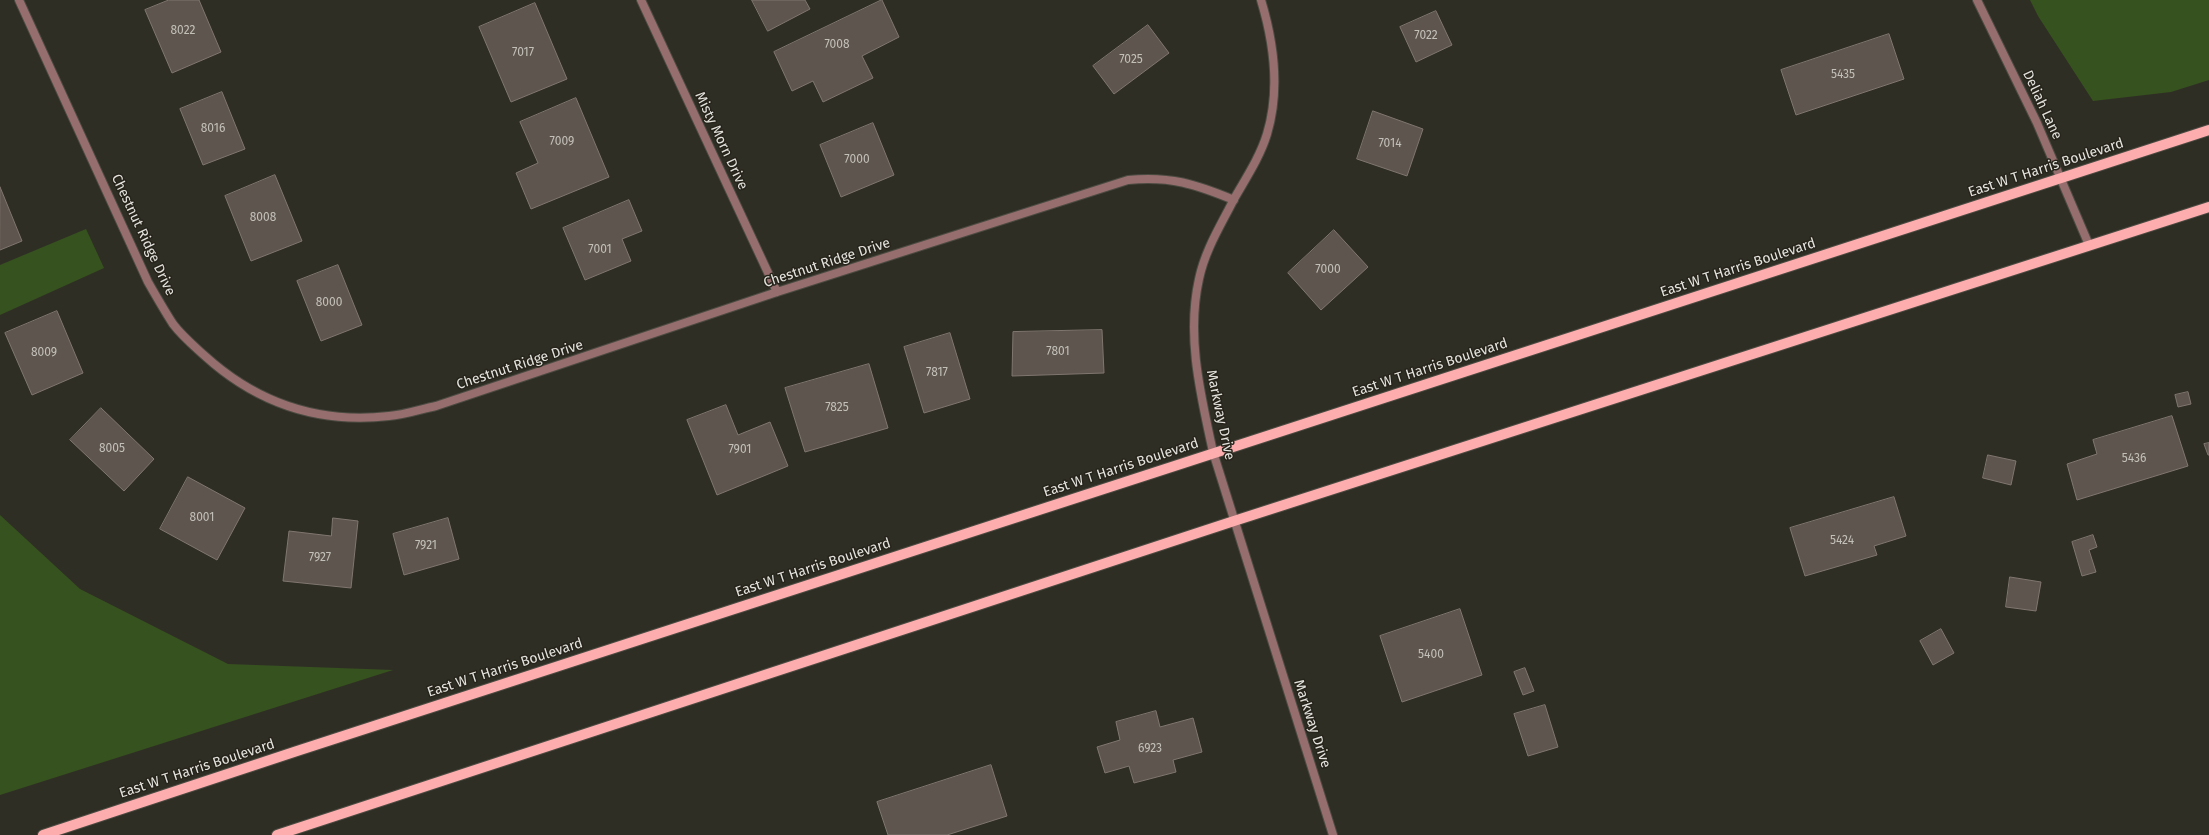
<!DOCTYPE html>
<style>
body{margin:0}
canvas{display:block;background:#2f2e25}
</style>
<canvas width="2209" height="835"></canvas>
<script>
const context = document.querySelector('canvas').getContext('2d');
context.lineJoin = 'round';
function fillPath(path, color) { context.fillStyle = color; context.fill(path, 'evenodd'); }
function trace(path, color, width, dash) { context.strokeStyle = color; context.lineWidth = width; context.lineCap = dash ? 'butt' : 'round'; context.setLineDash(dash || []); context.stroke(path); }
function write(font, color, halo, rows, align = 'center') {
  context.font = font + ' "Fira Sans",sans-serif'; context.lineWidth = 3; context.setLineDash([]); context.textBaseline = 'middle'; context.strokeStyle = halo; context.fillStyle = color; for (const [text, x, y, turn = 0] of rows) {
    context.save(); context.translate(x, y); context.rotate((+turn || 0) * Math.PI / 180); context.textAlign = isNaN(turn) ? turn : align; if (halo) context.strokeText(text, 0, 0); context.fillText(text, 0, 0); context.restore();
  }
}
fillPath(new Path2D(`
 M2030,0H2209V80L2171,92L2093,101L2038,16Z
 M86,229L104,268L0,315V265Z
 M0,515L80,589L228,664L393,670L0,795Z`), '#36521e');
const building = new Path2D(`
 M169,0H199L221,52L172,73L145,10Z
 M752,0H805L810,9L768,31Z
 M882,0L899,37L862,56L873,78L823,102L813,81L792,91L774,52Z
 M535,3L567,79L511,102L479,27Z
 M1436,11L1452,45L1416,62L1400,27Z
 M1148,25L1169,53L1114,94L1093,66Z
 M1889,34L1904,79L1796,115L1781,70Z
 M222,92L245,149L203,165L180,109Z
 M576,98L609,177L531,209L516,173L538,163L520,122Z
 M1373,111L1423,129L1407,176L1357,159Z
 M873,123L894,175L841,197L820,145Z
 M275,175L302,241L251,261L225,196Z
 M0,187L22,241L0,250Z
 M629,200L642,231L622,239L631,261L585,280L563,228Z
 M1334,230L1368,267L1321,310L1288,273Z
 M338,265L362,325L321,341L297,281Z
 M57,311L83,373L32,395L5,333Z
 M1102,330L1104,373L1012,376L1013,332Z
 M950,333L970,399L924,413L904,347Z
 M869,364L888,428L805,452L785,388Z
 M2188,392L2191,404L2178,407L2175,395Z
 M726,405L738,435L770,422L788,466L717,495L687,420Z
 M101,408L154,459L124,491L70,440Z
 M2172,416L2188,466L2077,500L2067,464L2097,454L2093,440Z
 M2209,443V455H2208L2204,444Z
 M1988,455L2016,461L2011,485L1983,478Z
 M188,477L245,508L217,560L160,529Z
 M1894,497L1906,536L1874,546L1877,555L1805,576L1790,528Z
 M333,518L358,521L351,588L283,581L289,531L331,536Z
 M448,518L459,559L404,575L393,534Z
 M2093,535L2097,547L2089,550L2096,572L2082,576L2072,542Z
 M2010,577L2041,582L2036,611L2006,607Z
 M1460,609L1482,675L1402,702L1380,636Z
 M1941,629L1954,653L1933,665L1920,641Z
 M1525,668L1534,691L1523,695L1514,672Z
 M1545,705L1558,747L1528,756L1514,714Z
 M1156,711L1160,727L1193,718L1202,752L1173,760L1176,772L1134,783L1129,766L1105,773L1097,747L1120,740L1116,722Z
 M991,765L1007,816L947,835H888L877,802Z`);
fillPath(building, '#5e554e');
trace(building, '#7f766f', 1);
const minor = new Path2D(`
 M19,0L148,282C156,296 164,310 173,324C182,336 194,346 205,356C258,404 318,424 389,416C405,415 421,409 436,406L777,292L1128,180C1171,176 1195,184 1234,200
 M641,0L777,292
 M1261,0C1274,43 1280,91 1267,134C1260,157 1246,178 1234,199C1221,225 1205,250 1199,279C1186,337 1201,396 1213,452L1333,835
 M1977,0L2037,123L2089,245`);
const primary = new Path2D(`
 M43,835L297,751L2209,130
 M277,835L1234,521L2209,207`);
trace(minor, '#4c4b42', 10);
trace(primary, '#4c4b42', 12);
trace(minor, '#966e6e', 8);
trace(primary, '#feadae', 10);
write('12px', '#c2c0b9', null, [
 ["8022",183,31],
 ["7022",1426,36],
 ["7008",837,45],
 ["7017",523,53],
 ["7025",1131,60],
 ["5435",1843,75],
 ["8016",213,129],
 ["7009",562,142],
 ["7014",1390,144],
 ["7000",857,160],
 ["8008",263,218],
 ["7001",600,250],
 ["7000",1328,270],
 ["8000",329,303],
 ["7801",1058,352],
 ["8009",44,353],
 ["7817",937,373],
 ["7825",837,408],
 ["8005",112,449],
 ["7901",740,450],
 ["5436",2134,459],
 ["8001",202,518],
 ["5424",1842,541],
 ["7921",426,546],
 ["7927",320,558],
 ["5400",1431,655],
 ["6923",1150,749]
]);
write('14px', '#e4e3dd', '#26241b', [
 ["Deliah Lane",2042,105,65],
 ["Misty Morn Drive",721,141,65],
 ["East W T Harris Boulevard",2046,168,-18],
 ["Chestnut Ridge Drive",143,235,65],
 ["Chestnut Ridge Drive",827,263,-18],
 ["East W T Harris Boulevard",1738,268,-18],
 ["Chestnut Ridge Drive",520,365,-18],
 ["East W T Harris Boulevard",1430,368,-18],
 ["Markway Drive",1220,415,78],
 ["East W T Harris Boulevard",1121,468,-18],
 ["East W T Harris Boulevard",813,568,-18],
 ["East W T Harris Boulevard",505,668,-18],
 ["Markway Drive",1312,724,72],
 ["East W T Harris Boulevard",197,769,-18]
]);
</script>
